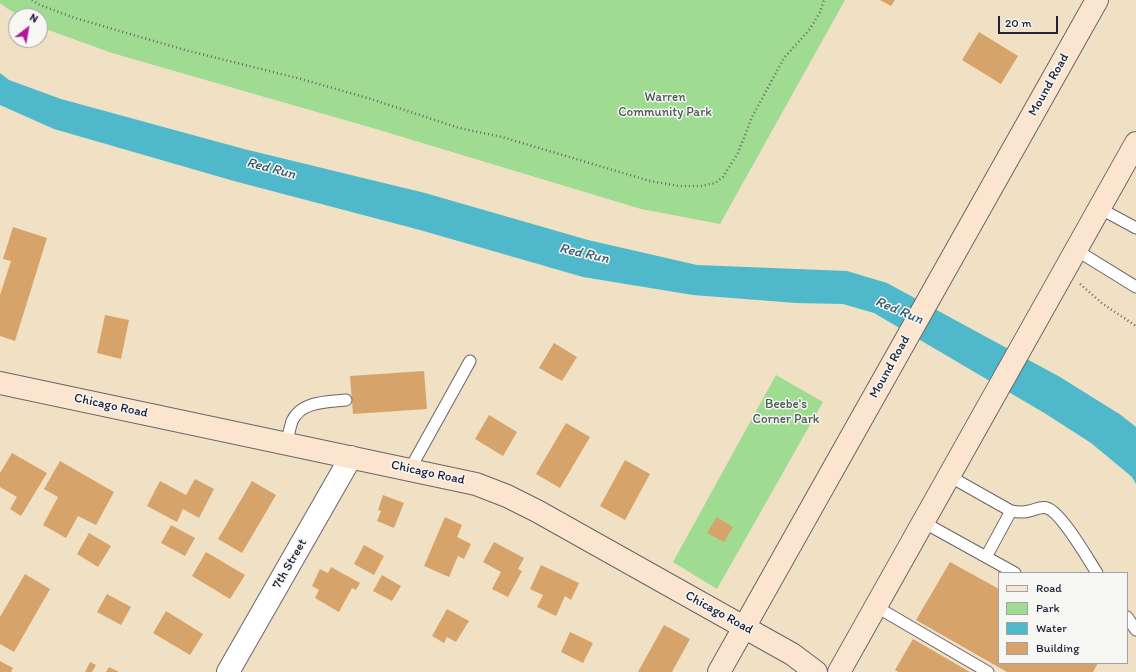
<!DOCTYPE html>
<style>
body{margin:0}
#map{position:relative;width:1136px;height:672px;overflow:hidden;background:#f0e0c4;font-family:Itim,sans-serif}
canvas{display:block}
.legend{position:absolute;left:998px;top:572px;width:130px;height:92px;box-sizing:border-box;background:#f6f6f2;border:1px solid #a1a1a9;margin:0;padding:5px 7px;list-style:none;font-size:12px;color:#22223b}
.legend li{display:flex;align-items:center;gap:8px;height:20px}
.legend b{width:20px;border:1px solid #a1a1a9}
.north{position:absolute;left:8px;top:8px;width:40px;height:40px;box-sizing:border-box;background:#f6f6f2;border:1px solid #a1a1a9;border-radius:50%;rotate:31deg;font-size:11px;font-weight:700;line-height:16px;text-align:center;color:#22223b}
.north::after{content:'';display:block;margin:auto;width:14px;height:18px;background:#b5179e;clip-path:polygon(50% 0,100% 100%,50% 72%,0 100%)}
.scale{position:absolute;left:998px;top:16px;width:60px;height:18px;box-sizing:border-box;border:2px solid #22223b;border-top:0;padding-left:5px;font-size:12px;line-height:14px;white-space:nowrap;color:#22223b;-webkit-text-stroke:3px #f6f6f2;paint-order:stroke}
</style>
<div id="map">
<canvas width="1136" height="672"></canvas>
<ul class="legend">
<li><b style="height:5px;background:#fbe5cf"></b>Road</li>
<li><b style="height:11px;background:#9fdc91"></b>Park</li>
<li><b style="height:11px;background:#4fb9cb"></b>Water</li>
<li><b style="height:11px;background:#d6a46b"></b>Building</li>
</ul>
<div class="north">N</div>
<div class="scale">20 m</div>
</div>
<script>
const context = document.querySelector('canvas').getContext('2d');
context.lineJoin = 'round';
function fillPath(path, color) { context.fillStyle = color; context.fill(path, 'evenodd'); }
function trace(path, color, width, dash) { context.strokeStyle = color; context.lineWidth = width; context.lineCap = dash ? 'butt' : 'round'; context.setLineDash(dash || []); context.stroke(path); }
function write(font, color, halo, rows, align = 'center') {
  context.font = font + ' Itim,sans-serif'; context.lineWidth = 3; context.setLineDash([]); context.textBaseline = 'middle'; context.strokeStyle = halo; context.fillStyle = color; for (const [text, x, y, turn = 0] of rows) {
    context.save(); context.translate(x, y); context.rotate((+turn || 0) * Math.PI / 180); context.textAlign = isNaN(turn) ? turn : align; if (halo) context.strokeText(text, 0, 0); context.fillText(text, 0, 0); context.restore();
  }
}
fillPath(new Path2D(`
 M0,0H845L720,224L641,209L376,129L112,53L40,27V16C21,16 15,15 0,3Z
 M776,375L823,402L717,589L673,562Z`), '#9fdc91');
fillPath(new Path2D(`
 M0,73L9,80L61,99L244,149L425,193L588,240L697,265L847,271L887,283L1060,377L1121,415L1136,427V484L1132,477L1091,443L1046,414L874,313L843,304L796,303L693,295L583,277L420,230L234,181L54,129L0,105Z`), '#4fb9cb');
fillPath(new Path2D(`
 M880,0H895L891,6Z
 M979,32L1018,56L1001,84L962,60Z
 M13,227L47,238L15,341L0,336V295L11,261L3,259Z
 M105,315L129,320L121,359L97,353Z
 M554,343L577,357L562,381L539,368Z
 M424,371L427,409L353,414L350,376Z
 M489,415L517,432L503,456L475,439Z
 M566,423L590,437L560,488L536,474Z
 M12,453L47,473L21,516L10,509L17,497L0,487V473Z
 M625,460L650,474L625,520L600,506Z
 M60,461L114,492L96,525L78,516L66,538L43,525L58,497L44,489Z
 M195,479L214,489L199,518L183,509L177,522L147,506L160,481L186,495Z
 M252,481L276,495L242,553L218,539Z
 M383,495L404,503L394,528L377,521L381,511L378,510Z
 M445,517L462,525L457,537L471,544L464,559L458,556L449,577L424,566Z
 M717,517L733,527L724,542L707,533Z
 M171,525L195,538L185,556L161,543Z
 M89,533L111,546L98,567L77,554Z
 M494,542L524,558L518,569L522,571L508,597L492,589L501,572L483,562Z
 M364,545L384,556L374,575L354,564Z
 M206,552L245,575L230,599L192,576Z
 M950,562L999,589V663H1098L1093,672H1007L916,620Z
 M541,565L579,583L571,600L565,596L556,616L537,607L543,595L530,589Z
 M331,567L360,583L356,590L352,588L339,612L315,598L319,590L312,586L320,569L328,573Z
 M25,574L50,589L14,652L0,644V617Z
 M382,575L401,586L392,601L373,591Z
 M107,594L131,607L121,625L97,612Z
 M447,609L469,621L456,642L447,637L444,643L432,636Z
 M166,611L203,634L190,655L153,633Z
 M664,625L690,639L672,672H638Z
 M570,632L593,643L583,663L561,652Z
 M913,639L970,672H898L895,670Z
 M0,661L13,668L11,672H0Z
 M90,662L96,665L92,672H85Z
 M109,667L119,672H106Z`), '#d6a46b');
const lane = new Path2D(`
 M1099,208L1136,228
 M1076,250L1136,287
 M287,443C288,436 290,428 292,421C301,401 327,402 346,400
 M410,469L470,361
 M949,476L1011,511C1017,512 1023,513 1029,511C1035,510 1041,506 1047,508C1061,512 1088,559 1097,573
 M923,522L1015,573
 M986,557L1011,511
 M875,606L988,672
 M1127,617L1136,630`);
const street = new Path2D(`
 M228,672L351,457`);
const secondary = new Path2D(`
 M0,383L476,484L507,496L537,511L774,644L792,654L816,672
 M719,672L1097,0
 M839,672L1136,143`);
trace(lane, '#6a646b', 13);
trace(street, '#6a646b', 24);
trace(secondary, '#6a646b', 24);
trace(new Path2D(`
 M32,0L40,5L75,18L185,50L301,79L371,99L459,128L502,137L650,181L679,186H701L715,183L723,177L738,153L752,117L784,58L810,29L820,12L824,0
 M1080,284L1103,304L1136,326`), '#6a646b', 2.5, [1, 3]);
trace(lane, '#fff', 11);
trace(street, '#fff', 22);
trace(secondary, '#fbe5cf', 22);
write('13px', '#22223b', '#f6f6f2', [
 ["Mound Road",1049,85,-61],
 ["Mound Road",890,367,-61],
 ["Chicago Road",111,406,12],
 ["Chicago Road",428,473,12],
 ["7th Street",290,564,-60],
 ["Chicago Road",719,613,29]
]);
write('13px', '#485a55', '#f6f6f2', [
 ["Warren",665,98],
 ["Community Park",665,113],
 ["Beebe's",786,405],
 ["Corner Park",786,420]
]);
write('italic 14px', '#32576d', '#f6f6f2', [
 ["Red Run",271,169,15],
 ["Red Run",584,254,13],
 ["Red Run",899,311,23]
]);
</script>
